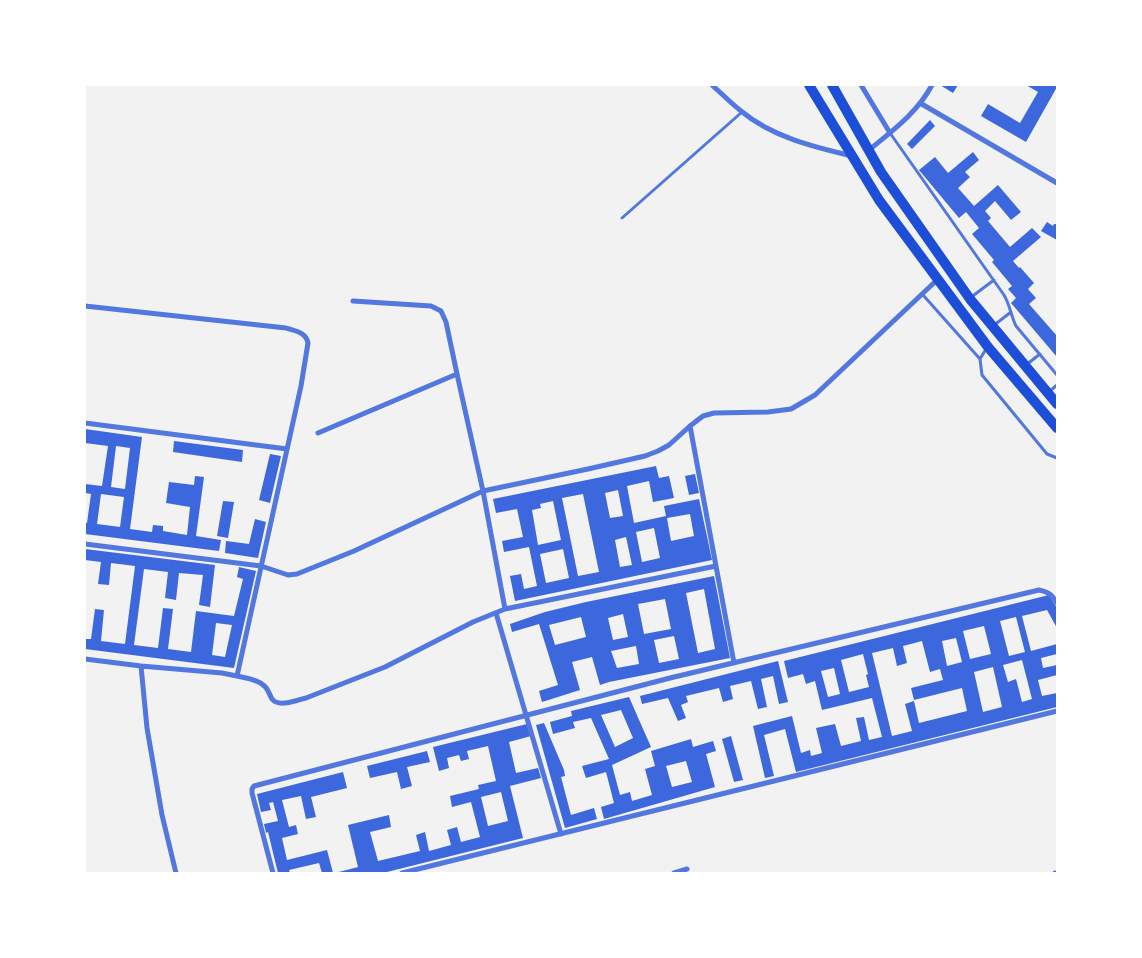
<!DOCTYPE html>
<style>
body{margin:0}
#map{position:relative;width:1142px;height:958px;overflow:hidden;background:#f2f2f2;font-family:Roboto,sans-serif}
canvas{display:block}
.frame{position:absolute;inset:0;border:86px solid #fff;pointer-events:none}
</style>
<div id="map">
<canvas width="1142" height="958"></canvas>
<div class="frame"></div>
</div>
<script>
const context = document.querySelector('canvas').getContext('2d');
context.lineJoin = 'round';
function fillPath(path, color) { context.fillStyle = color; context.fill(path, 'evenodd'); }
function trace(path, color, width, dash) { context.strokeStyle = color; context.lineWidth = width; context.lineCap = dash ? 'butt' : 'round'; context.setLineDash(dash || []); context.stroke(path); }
fillPath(new Path2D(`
 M940,85H958L953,93Z
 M1026,85H1057V87L1026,142L981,116L988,104L1020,123L1038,92Z
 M930,120L935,126L912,149L907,144Z
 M973,152L979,160L965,172L970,177L958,188L974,206L998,185L1021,212L1011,220L995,201L985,211L991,218L988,221L1010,247L1032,228L1041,237L1013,261L1019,268L1020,267L1034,283L1028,289L1036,298L1029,304L1057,336V357L1011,303L1016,298L1008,289L1012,286L992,262L994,260L972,234L979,228L966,212L959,218L919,170L935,157L948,173Z
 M1047,222L1053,226L1054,224H1057V240L1041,231Z
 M85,429L142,437L130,529L152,532L153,525L163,526V531L187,535L190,507L166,503L169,482L194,485L195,476L204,477L196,536L221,540L219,551L85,534V522L87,523L91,494L85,493V484L102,486L108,446L85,443ZM116,446L130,448L125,489L111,487ZM101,494L124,497L120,527L97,524Z
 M174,441L243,450L242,462L173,452Z
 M270,454L281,456L270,503L259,500Z
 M656,466L659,478L669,476L674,498L653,502L649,481L627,486L634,523L666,516L664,506L699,499L712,560L515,601L510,576L521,574L524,589L537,586L529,547L504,552L502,541L523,537L517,509L496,513L493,499ZM618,490L623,516L610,518L605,493ZM583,494L599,572L578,576L562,498ZM553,501L561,540L538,545L532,510L541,508L540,504ZM690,514L694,536L671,541L667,518ZM654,528L660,558L642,562L636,532ZM626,537L632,565L620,567L615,540ZM563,549L569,578L546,583L540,554Z
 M695,474L699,493L689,495L685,476Z
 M223,501L234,502L228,538L217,536Z
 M255,519L266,522L258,558L225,553L226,541L249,544Z
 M85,549L215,565L210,607L199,605L203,575L179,573L176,600L165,598L168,572L144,569L134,645L158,648L163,608L173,609L168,649L191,652L196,611L234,616L243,579L237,577L239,567L256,571L234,668L85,649V639H91L95,609L104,610L101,641L125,644L135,566L111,563L109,585L98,584L101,562L85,560ZM216,623L232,625L225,657L212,655Z
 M714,576L730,658L609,682L600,685L592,657L572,662L580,690L542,702L539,691L558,685L539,624L512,632L510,624L545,612L586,602ZM704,589L715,649L698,653L686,593ZM665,599L671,629L644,634L638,604ZM623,614L628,637L613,640L608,618ZM581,617L586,637L555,645L549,625ZM674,636L679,659L659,663L654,640ZM636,646L639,664L617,668L611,651Z
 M1049,595L1057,608V628L1047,610L1022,616L1031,651L1057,644V654L1041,658L1043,668L1057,665V675L1038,680L1042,696L1057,693V707L796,772L785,729L764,735L774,776L765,778L753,726L792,716L801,753L810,750L811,756L822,753L816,728L835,724L841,746L861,741L856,718L864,717L869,740L882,737L872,698L822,710L815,681L806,684L803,674L788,678L784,661ZM1016,617L1025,652L1009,656L1000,621ZM984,626L991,654L970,659L963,631ZM956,638L962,662L947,666L942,641ZM922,641L930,672L940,669L943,680L911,688L914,700L962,688L967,711L919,723L914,701L905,704L912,731L892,736L872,653L893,648L897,666L907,663L903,646ZM863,654L868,674L866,675L869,687L849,692L841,660ZM1022,660L1032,699L1022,702L1016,679L1008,682L1003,665ZM993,667L1002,707L983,712L974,672ZM834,668L840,694L828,697L821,671Z
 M778,661L788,702L779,704L773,676L761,679L767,707L758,709L751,681L730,686L733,699L723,702L719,688L686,696L688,702L681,705L686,718L678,721L668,698L642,704L640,696Z
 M629,697L651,747L612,765L620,795L630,792L632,801L652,795L645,769L655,766L651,751L691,739L693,747L713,741L716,751L706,754L715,787L604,819L601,807L614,803L606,772L586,778L582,766L609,759L591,718L573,722L575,728L553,734L550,722L572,716L571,711ZM621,710L633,738L615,747L601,715ZM686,761L692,782L672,787L666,766Z
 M544,723L564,770L565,776L561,777L571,815L594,808L597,819L565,828L536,725Z
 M527,724L531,736L509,742L516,773L538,768L541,778L510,786L523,838L383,873H335L358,867L348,825L389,815L391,827L370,832L378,861L420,851L416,835L425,832L429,851L451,845L447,830L457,827L461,842L480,837L471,802L452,807L450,796L479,789L478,785L496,781L488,746L467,751L469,759L461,761L459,755L447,758L449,768L439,771L433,747ZM501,792L508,821L488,826L481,797Z
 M731,736L743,780L734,782L722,739Z
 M427,751L430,762L407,767L412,786L401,789L397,772L370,778L367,766Z
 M343,772L347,788L311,797L316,817L306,819L301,796L282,800L289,827L296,825L298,834L282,838L287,860L327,850L333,873H322L319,863L289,870L290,873H278L268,832L266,833L264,824L278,821L273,802L269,803L271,810L261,812L257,794Z`), '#3d67dc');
trace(new Path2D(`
 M890,133L1004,295C1010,305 1011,316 1016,326L1057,375
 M622,218L742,112
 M923,295L980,359
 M970,298L994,280
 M993,326L1011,312
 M986,349L980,359L982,375L1047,454L1057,458
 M1026,365L1040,354
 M1050,391L1057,385`), '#5277de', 3);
trace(new Path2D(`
 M712,85C722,94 731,103 741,111C772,137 814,147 852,156
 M861,85L890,133
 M920,103L1057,183
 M869,150C892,131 918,112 932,85
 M353,301L431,306L441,311L446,322L457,374L483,491L505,609
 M85,306L286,328C295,331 306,332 308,343L301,386L237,676L222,673L141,666L85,659
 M85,423L287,449
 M690,426L734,663
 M318,433L457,374
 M85,544L261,566L288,575L297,574L354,551L483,491L588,469L645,456L658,451L669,445L690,426L703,416L714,413L768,412L791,409L815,395L937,280
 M496,613L561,834
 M141,666L147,728L162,815L176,873
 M237,676C245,678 257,679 263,685C268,688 269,694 272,699C279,708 297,700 306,698L385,667L473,622L505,609L716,566
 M273,873L252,793V789L254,786L670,678L1039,590C1049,592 1052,595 1057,603
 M402,873L1057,711
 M674,873L687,869
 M1055,873H1057`), '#5277de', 5);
trace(new Path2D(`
 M809,85L879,200L988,347L1057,428
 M832,85L881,172L970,299L1057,404`), '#1d4ed8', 10);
</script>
